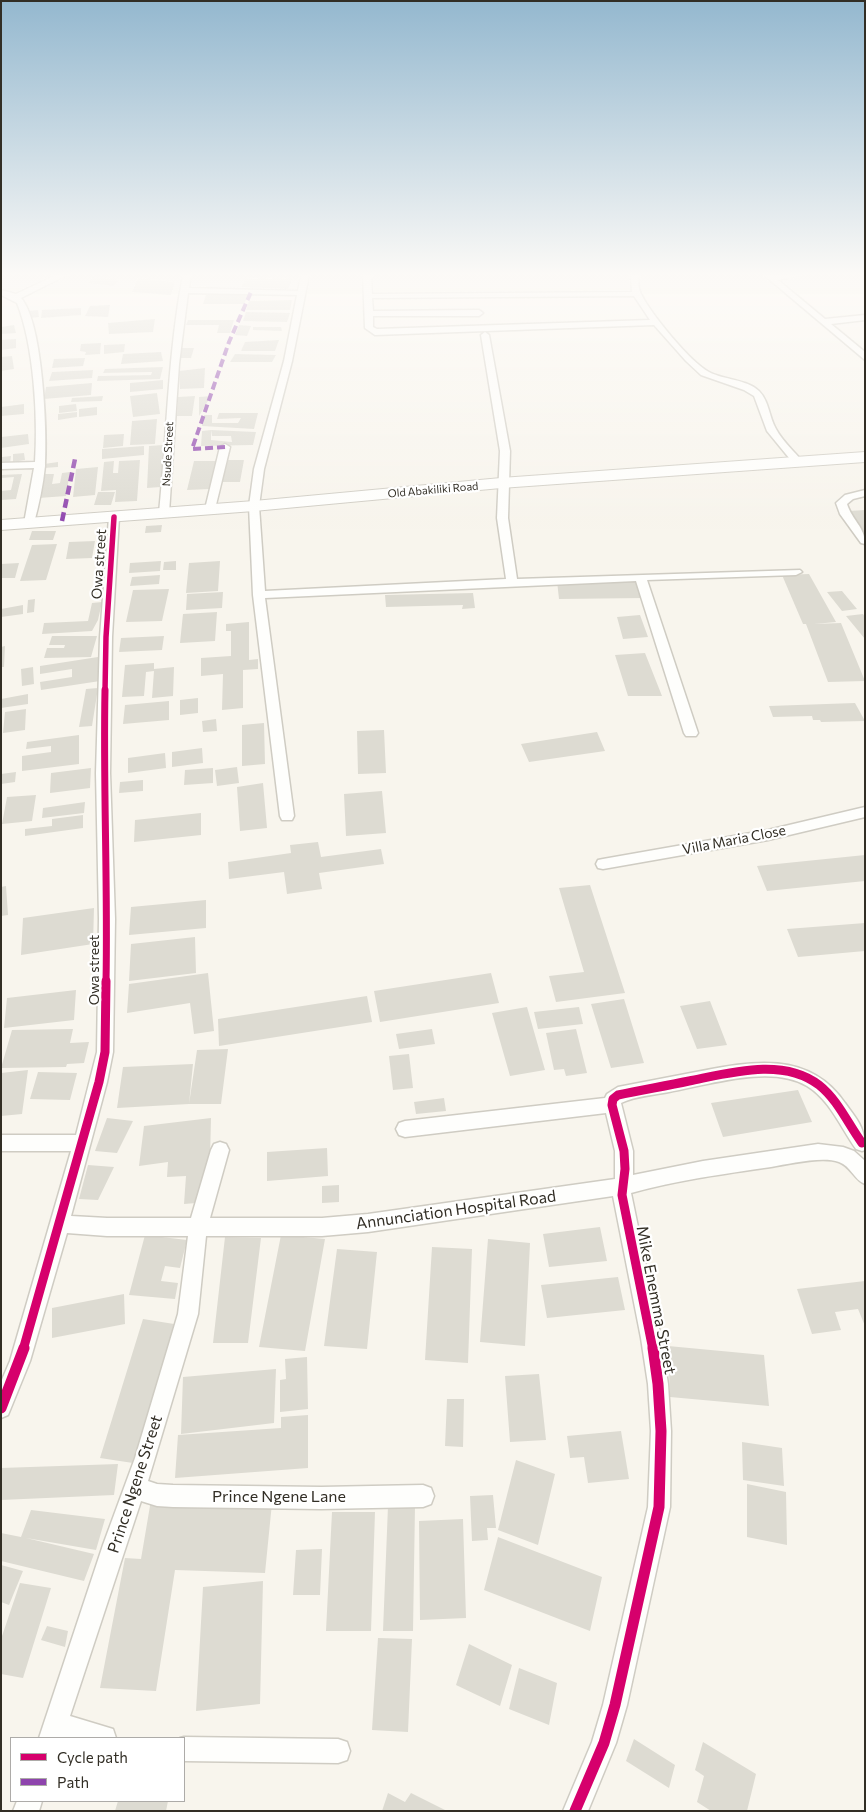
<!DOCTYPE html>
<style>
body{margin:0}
#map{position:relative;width:866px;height:1812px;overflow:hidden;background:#f8f5ed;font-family:Commissioner,sans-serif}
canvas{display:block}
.frame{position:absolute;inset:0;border:2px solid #322e25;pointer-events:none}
.legend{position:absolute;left:10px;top:1737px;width:175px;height:65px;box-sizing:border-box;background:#fff;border:1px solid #adaba8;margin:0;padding:6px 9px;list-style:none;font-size:15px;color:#322e25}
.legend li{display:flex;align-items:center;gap:10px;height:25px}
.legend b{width:25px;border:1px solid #adaba8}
</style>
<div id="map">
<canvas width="866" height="1812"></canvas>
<div class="frame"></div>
<ul class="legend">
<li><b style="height:6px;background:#d6006c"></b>Cycle path</li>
<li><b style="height:6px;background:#8e44ad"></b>Path</li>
</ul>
</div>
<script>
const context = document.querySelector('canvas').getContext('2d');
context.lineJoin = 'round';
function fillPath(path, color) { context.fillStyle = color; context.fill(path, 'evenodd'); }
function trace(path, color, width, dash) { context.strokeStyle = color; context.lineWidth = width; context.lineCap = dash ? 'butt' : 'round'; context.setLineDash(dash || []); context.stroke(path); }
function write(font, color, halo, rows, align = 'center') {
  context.font = font + ' Commissioner,sans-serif'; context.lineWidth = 4.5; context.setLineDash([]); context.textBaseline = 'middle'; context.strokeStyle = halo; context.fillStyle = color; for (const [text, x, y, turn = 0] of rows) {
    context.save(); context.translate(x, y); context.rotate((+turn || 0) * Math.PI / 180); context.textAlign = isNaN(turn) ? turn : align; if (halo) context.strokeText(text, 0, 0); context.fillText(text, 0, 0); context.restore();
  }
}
fillPath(new Path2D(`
 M93,277L120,280L114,286L88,283Z
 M138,278L175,282L171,295L132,292Z
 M293,278L288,289L241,287L245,279Z
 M206,295H248L244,304H203Z
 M292,300L290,310H246L249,301Z
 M110,305L108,317L85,316L90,306Z
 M81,308V315L41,318L42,310Z
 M38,310L39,317L30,318L28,311Z
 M246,312L290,313L287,322L243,321Z
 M155,319L153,332L109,334L108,323Z
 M188,320H234L230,333H217L219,325H186Z
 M14,325L16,333L1,334V327Z
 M239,325L251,326L247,336L235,335Z
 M253,327H281L282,331L253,330Z
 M16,339V348L1,350V340Z
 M279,340L275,351H241L245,342Z
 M101,343L100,354L85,355L86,352L80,351L81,344Z
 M125,344L124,352L104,354V345Z
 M182,348H194L191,358H180Z
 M161,352L163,361L121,364L123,354Z
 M235,354L276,355L272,362H230Z
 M12,356L14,369L1,371V357Z
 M85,358L83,366L52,368L54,359Z
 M163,367L160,379L97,381L98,376L151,375L152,372L103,373L105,369Z
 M205,368L204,388L180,389L179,371Z
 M93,370L92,378L49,381L52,372Z
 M163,380V389L130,392V383Z
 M92,383L91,395L44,399L46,387Z
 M157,393L160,414L133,417L130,396Z
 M103,396L102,401L71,402L72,398Z
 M195,396L192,416H177L178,397Z
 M211,396L199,416V397Z
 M24,404V414L1,416V407Z
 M76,404L77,411L59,413V406Z
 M97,407V415L79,417V409Z
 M77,412V417L58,420V414Z
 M219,413H258L254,429L202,426L204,415H212V423H238L241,418L217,419Z
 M157,419L155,444L130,445L132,421Z
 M211,430L256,432L253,445L201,446L202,431ZM211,430L212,436H231L232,442L211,440Z
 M28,434L29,444L1,448V437Z
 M124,434L123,446L103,448L104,435Z
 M163,445L161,487L147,488L149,446Z
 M144,446V455L102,459V449Z
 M24,453L25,460L13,462V454Z
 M11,456L10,463L1,464L2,457Z
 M140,460L137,501L115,502L116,490L101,491L104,462L114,461L113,473H118L119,461Z
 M224,460H244L240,482H219Z
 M194,461H216L210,489L187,490Z
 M58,462V467L44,468V464Z
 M98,467L95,495L73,497L76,469Z
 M70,472L66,496L39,498L43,474H54L52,484L60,483L62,473Z
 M22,474L16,499L1,500V491L11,490L14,477L1,478V475Z
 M98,492H115L111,505H94Z
 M865,510V535L848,511Z
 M162,525L161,532L145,533L146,526Z
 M32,531H56L53,540H29Z
 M95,541L92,558L66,559L69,542Z
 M57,544L46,580L20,581L32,545Z
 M161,561L160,571L129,573L130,563Z
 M176,561V570H163L164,562Z
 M220,561L218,591L186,593L189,563Z
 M19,563L15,578H1V564Z
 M809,574L836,622L814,624L841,623L865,681L828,682L806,624H803L782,575Z
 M160,575L159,584L130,586L132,577Z
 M640,580L644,598L559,599L557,581Z
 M169,589L162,621L126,622L133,590Z
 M842,591L857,609L842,611L827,592Z
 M223,592L222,608L186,610L187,594Z
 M473,593L475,608L462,609L463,605L386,607L385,595Z
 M35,599L34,612L27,613L28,600Z
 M102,602L98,620L92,631L42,634L44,623L88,621L92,603Z
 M23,605V614L1,617V609Z
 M217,612L215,641L180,643L183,614Z
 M863,614L865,617V639L846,616Z
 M640,615L648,637L623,639L617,617Z
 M249,622V660L258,659V669L243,670V708L222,710L223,674L201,676V658L231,656V631H226V624Z
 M52,636H97L91,657L44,658L47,648H64L65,645H49Z
 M164,636L162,650L119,652L121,638Z
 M5,646L4,667H1V647Z
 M645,653L662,696H628L615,655Z
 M98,657L100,681L41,690L40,682L72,677V669L40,674V666Z
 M154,663V669L174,667L173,696L152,698L154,671L146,672L144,696L122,697L125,665Z
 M33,667L34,684L22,686L21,669Z
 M98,688L92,726L79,727L86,689Z
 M28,694V704L1,708V699Z
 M198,698V713L180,715V700Z
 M169,701V720L123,724L125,705Z
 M855,703L865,721L821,722L820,720H813L812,716L773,717L769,706Z
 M26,709L25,730L3,733L5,712Z
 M216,719L217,731L203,732L202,721Z
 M264,723L265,764L242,766V725Z
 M384,730L386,773L358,774L357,731Z
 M597,732L605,751L529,762L521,744Z
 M79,735V764L22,771V756L51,752V746L26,749L27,742Z
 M202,748L203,763L172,767V752Z
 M165,753L166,768L128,773V758Z
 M237,767L239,783L217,786L215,770Z
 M91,768L90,788L50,793L51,773Z
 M213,768V783L184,785L185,770Z
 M16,772L15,782L1,784V774Z
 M143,780V791L119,793L120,782Z
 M263,783L267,828L240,831L237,787Z
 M382,791L386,833L346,836L344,794Z
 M36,795L32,821L2,824L7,797Z
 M85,802L84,813L42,818L43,808Z
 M201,813V835L134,842L135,820Z
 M83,815V828L25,836V829L52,826V819Z
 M318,842L321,857L381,849L384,864L319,873L322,889L287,894L284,872L229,879L228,862L291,853L290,845Z
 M865,855V881L767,891L757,866Z
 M590,885L625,993L556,1002L549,976L584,972L559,888Z
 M6,886L8,915L1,916V887Z
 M206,900V928L129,935L131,907Z
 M94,908L93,944L21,955L23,918Z
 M865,923V951L798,957L787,929Z
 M195,937L196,973L129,981L131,944Z
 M208,973L214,1031L194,1034L190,1003L127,1013L129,984Z
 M491,973L499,1003L380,1022L374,991Z
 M76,990L74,1020L4,1028L7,998Z
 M367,996L372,1022L219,1046L218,1019Z
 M624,999L644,1063L611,1068L591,1004Z
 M710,1001L727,1045L697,1049L680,1006Z
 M527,1007L545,1070L510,1076L492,1013Z
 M579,1007L583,1024L538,1029L534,1012Z
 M73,1029L70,1043L89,1042L84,1063L67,1064L66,1067L1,1068L12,1030Z
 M432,1029L435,1044L399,1049L396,1034Z
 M576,1029L587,1073L566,1076L564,1069L554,1070L546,1033Z
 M228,1049L221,1104H189L197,1050Z
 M409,1054L413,1088L393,1090L389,1056Z
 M193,1064L189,1104L117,1108L123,1067Z
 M28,1070L22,1114L1,1116V1073Z
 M38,1072L77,1073L70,1100L30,1099Z
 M798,1090L812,1122L723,1137L711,1103Z
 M444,1098L446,1111L416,1114L414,1102Z
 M107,1118L133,1121L117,1153L95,1151Z
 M211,1118L209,1202L184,1204L186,1176L167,1177L168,1162L139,1166L144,1126Z
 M327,1148L328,1176L267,1181V1152Z
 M88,1165L114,1167L98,1200L79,1199Z
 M339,1185V1202L322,1203V1186Z
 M600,1227L607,1261L549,1267L543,1234Z
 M145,1235L187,1240L180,1268L165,1266L161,1281L178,1283L175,1299L129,1295Z
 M281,1235L325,1239L305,1351L259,1347Z
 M225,1237L261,1238L248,1343H213Z
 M488,1239L530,1243L525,1346L480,1342Z
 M432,1247L472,1249L468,1363L425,1360Z
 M337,1249L377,1252L367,1349L324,1346Z
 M618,1277L625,1310L547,1318L541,1285Z
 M865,1281V1326L858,1309L835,1312L841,1330L812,1334L797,1289Z
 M124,1294L125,1324L52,1338V1308Z
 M143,1319L174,1324L133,1463L100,1458Z
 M668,1346L764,1355L769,1406L670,1397Z
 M307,1357L308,1409L280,1412V1380L286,1379L285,1359Z
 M276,1369L274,1423L181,1434L183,1377Z
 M539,1374L546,1440L510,1442L505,1376Z
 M447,1399H464L463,1447L445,1446Z
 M308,1415V1468L175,1478L178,1435L281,1428V1417Z
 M621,1431L629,1479L588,1483L584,1457L570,1458L567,1436Z
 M742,1442L782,1448L784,1486L743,1480Z
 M516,1460L555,1474L538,1545L498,1530Z
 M118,1464L114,1495L1,1500V1468Z
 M747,1484L786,1492L787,1545L747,1537Z
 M493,1495L496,1528H487L488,1540L472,1541L470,1496Z
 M151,1500L272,1503L265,1573L175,1570L156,1691L100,1688L125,1558L141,1559Z
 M388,1506H415L413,1631H383Z
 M31,1510L105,1519L96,1550L26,1538L94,1554L84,1581L1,1561V1533L21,1537Z
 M332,1512H375L371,1631H326Z
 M463,1519L466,1618L420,1620L419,1521Z
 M498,1537L602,1577L590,1631L484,1590Z
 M322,1549L320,1595H293L296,1550Z
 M1,1565L23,1571L9,1605L1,1602Z
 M263,1581L260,1704L196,1711L203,1587Z
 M20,1583L51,1588L23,1678L1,1674V1639Z
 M47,1626L68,1631L65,1647L41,1640Z
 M378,1638L412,1639L408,1732L372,1730Z
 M469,1644L512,1665L500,1706L456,1685Z
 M519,1668L557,1683L549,1725L509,1709Z
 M634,1739L675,1765L669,1788L626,1761Z
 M703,1742L756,1774L747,1811H711L697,1802L704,1776L695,1770Z
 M388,1793L405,1802L411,1793L447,1811H382Z
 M118,1801H168L166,1811H115Z`), '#dddbd2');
const minor = new Path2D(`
 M56,275H67L21,298C43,323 47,432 45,466C43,486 39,504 34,523L29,526L24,523L34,468L1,469V463L35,462C38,416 34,346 17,303L1,295V290L16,294Z
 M183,275H191L189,288L298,291L301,275H309L292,361L264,469L259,506L265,591L506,579L497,518L500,451L481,335L485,332L489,335L510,451L508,518L517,579L800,570L802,572L796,575L647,580L698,733L696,736H686L684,733L636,581L265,598L294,816L292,820H282L280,816L253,595L249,506L254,469L284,361L297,295L188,293L179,364L169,513L164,516L159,513C167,434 168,352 183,275Z
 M363,275H371L372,294L632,292L631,275H639C638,282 638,288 641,294C651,314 690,362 709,372C724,380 746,379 759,391C769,401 769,417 776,429C783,442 794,451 803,462L802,464H794L767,431L754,396L744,390L701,375L686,361L654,325L375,335L365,328ZM634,296L650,320L377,329L373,327V316H479L483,313L479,310L373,311L372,298Z
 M764,275H801L778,280L825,319L865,315V320L831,324L865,352V360Z
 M225,444L230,447L215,509L214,511H206L205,509L220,447Z
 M865,490V496L853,499L847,504C852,520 865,527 865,544L861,543L840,514L836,503L845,495Z
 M114,514L119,517L112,637L110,773L115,919L113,1052L107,1082L71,1216L107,1218H191L211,1150L214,1144L220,1142L226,1144L229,1150L210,1218H322L368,1214L615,1179V1151L606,1113L405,1137L399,1135L396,1129L399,1123L405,1121L605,1098L607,1094L618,1087C644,1082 670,1077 696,1072C751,1061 809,1050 845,1103C858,1121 865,1127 865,1150L862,1151L856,1149C841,1128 830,1100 807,1086C771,1064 708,1085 669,1092C654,1095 635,1096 621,1103L633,1151V1175L703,1161L818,1144L843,1147L854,1151L864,1160L865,1184C854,1180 851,1166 839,1162C822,1156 789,1164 771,1167C724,1174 677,1180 631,1193L661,1338L668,1384L671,1431L670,1507L627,1705L616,1743L588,1811H563L592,1742L603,1705L648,1507L651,1431L648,1384L641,1338L613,1196L368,1232L322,1236H206L198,1314L148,1481L157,1484L173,1485L321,1487L423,1485L431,1488L434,1496L431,1504L423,1507L321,1509L173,1507L157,1506L141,1501L70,1716L113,1729L116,1738H39L103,1545L135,1458L178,1314L188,1236H107L67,1233L30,1361L8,1415L1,1418V1382L10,1361L71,1151H1V1135H76L97,1052L99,919L96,773L100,637L109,517Z
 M865,807V817L768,840L603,869L598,868L596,864L598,860L603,859L768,830Z
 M184,1737L338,1739L347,1742L350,1751L347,1760L338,1763L184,1761V1738H180Z
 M17,1801H42L39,1811H13Z`);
const primary = new Path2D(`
 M865,452V462L501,488L254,511L1,530V520L254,501L501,478Z`);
trace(minor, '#cfccc3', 3);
trace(primary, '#cfccc3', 2);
fillPath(minor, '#fefefc');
fillPath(primary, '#fefefc');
trace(new Path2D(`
 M225,447L192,449L229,342L251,292`), '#8e44ad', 4, [8, 4]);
trace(new Path2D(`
 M62,521L75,459`), '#8e44ad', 4.5, [9, 4.5]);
trace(new Path2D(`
 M105,691L106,637L114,517`), '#d6006c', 5.5);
trace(new Path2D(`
 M105,690C103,787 108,885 106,982`), '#d6006c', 7);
trace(new Path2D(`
 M23,1350L99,1082L105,1052L106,981
 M653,1350L622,1195L625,1169L624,1151L612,1105L613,1099L618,1095C642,1090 665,1086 689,1081C729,1073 783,1057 819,1085C838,1100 848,1124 862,1143`), '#d6006c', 9);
trace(new Path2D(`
 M1,1408L24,1348
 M575,1811L604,1743L615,1705L659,1507L661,1431L658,1384L653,1348`), '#d6006c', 11);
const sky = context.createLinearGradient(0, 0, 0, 529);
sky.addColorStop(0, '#94b8cf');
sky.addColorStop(0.52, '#fcfaf7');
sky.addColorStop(1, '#fcfaf700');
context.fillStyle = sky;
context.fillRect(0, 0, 866, 529);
write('11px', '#322e25', '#fff', [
 ["Nsude Street",168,454,-87],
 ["Old Abakiliki Road",433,490,-5]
]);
write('14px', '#322e25', '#fff', [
 ["Owa street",99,564,-86],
 ["Villa Maria Close",734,840,-11],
 ["Owa street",94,970,-90]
]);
write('16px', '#322e25', '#fff', [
 ["Annunciation Hospital Road",456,1210,-8],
 ["Mike Enemma Street",656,1300,79],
 ["Prince Ngene Street",135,1484,-72],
 ["Prince Ngene Lane",279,1497]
]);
</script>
